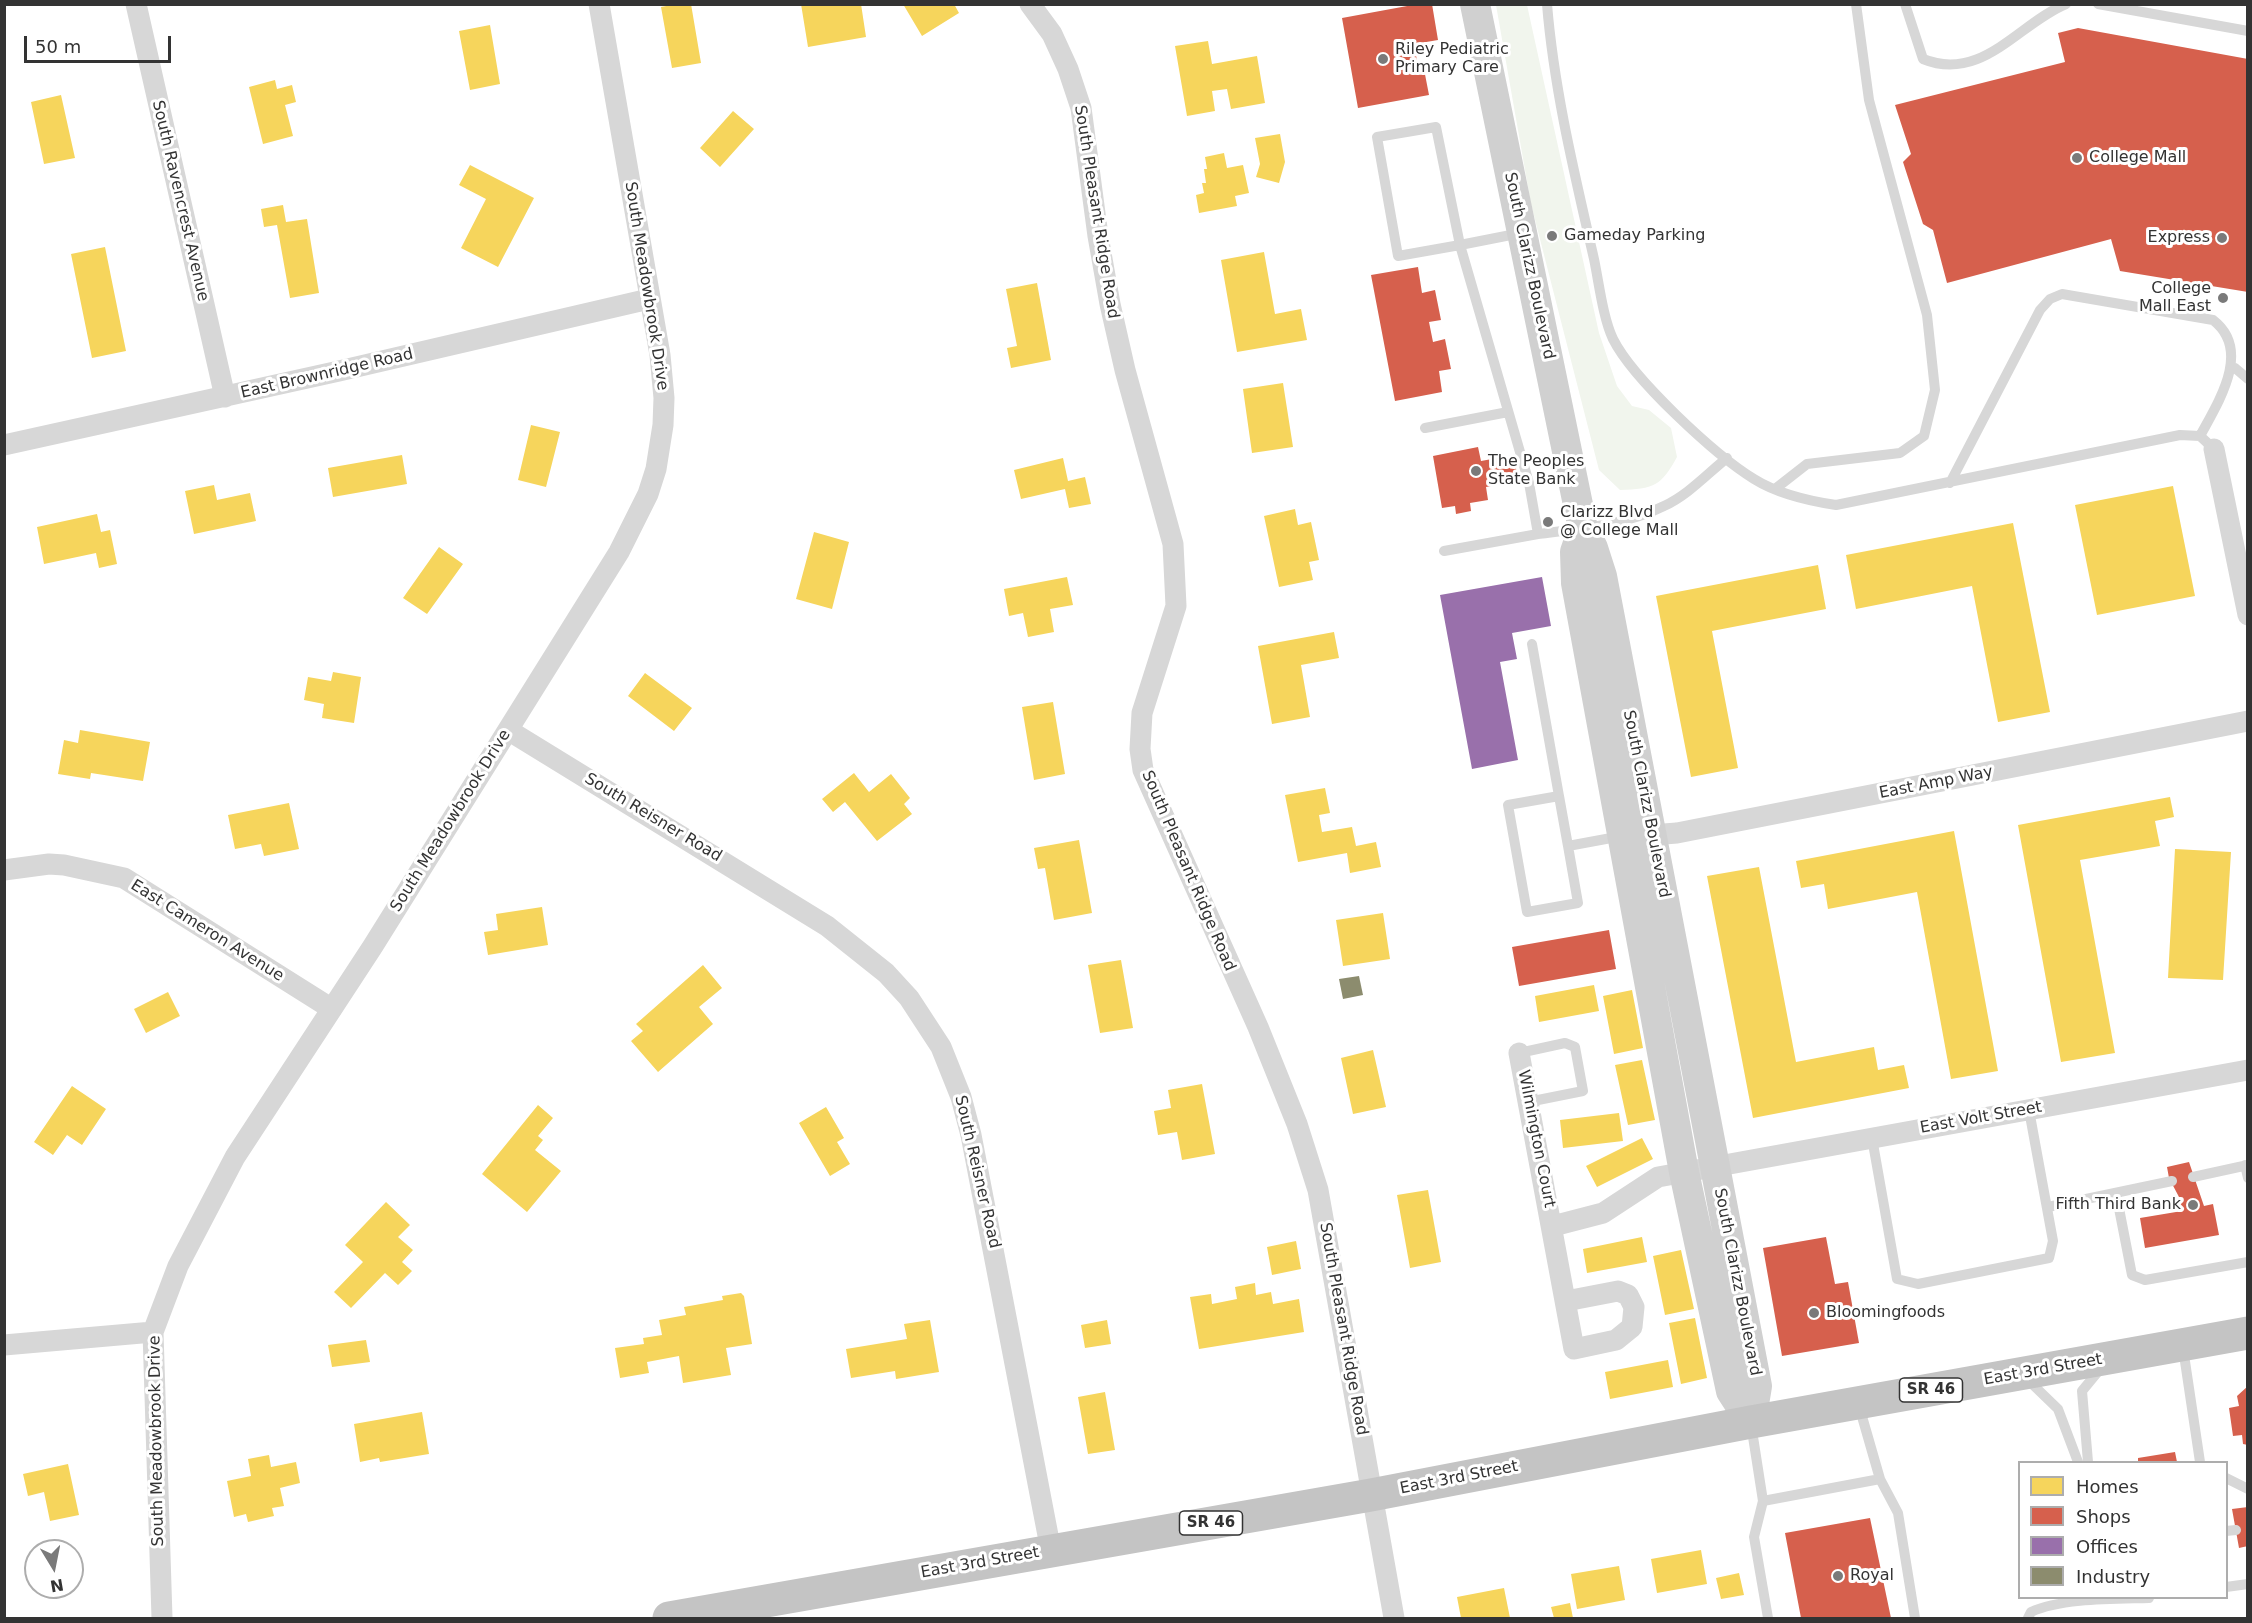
<!DOCTYPE html>
<style>
body{margin:0}
#map{position:relative;width:2252px;height:1623px;overflow:hidden;background:#fff;font-family:"DejaVu Sans",sans-serif}
canvas{display:block}
.frame{position:absolute;inset:0;border:6px solid #333;pointer-events:none}
.legend{position:absolute;left:2018px;top:1461px;width:210px;height:138px;box-sizing:border-box;background:#fff;border:2px solid #adadad;margin:0;padding:8px 10px;list-style:none;font-size:18px;color:#333}
.legend li{display:flex;align-items:center;gap:12px;height:30px}
.legend b{width:30px;border:2px solid #adadad}
.north{position:absolute;left:24px;top:1539px;width:60px;height:60px;box-sizing:border-box;background:#fff;border:2px solid #adadad;border-radius:50%;rotate:170deg;font-size:16px;font-weight:700;line-height:24px;text-align:center;color:#333}
.north::after{content:'';display:block;margin:auto;width:21px;height:27px;background:#7a7a7a;clip-path:polygon(50% 0,100% 100%,50% 72%,0 100%)}
.scale{position:absolute;left:24px;top:36px;width:147px;height:27px;box-sizing:border-box;border:3px solid #333;border-top:0;padding-left:8px;font-size:18px;line-height:21px;white-space:nowrap;color:#333;-webkit-text-stroke:4px #fff;paint-order:stroke}
</style>
<div id="map">
<canvas width="2252" height="1623"></canvas>
<div class="frame"></div>
<ul class="legend">
<li><b style="height:16px;background:#f6d55c"></b>Homes</li>
<li><b style="height:16px;background:#d6604d"></b>Shops</li>
<li><b style="height:16px;background:#9970ab"></b>Offices</li>
<li><b style="height:16px;background:#8c8c6e"></b>Industry</li>
</ul>
<div class="north">N</div>
<div class="scale">50 m</div>
</div>
<script>
const context = document.querySelector('canvas').getContext('2d');
context.lineJoin = 'round';
function fillPath(path, color) { context.fillStyle = color; context.fill(path, 'evenodd'); }
function trace(path, color, width, dash) { context.strokeStyle = color; context.lineWidth = width; context.lineCap = dash ? 'butt' : 'round'; context.setLineDash(dash || []); context.stroke(path); }
function write(font, color, halo, rows, align = 'center') {
  context.font = font + ' "DejaVu Sans",sans-serif'; context.lineWidth = 6; context.setLineDash([]); context.textBaseline = 'middle'; context.strokeStyle = halo; context.fillStyle = color; for (const [text, x, y, turn = 0] of rows) {
    context.save(); context.translate(x, y); context.rotate((+turn || 0) * Math.PI / 180); context.textAlign = isNaN(turn) ? turn : align; if (halo) context.strokeText(text, 0, 0); context.fillText(text, 0, 0); context.restore();
  }
}
fillPath(new Path2D(`
 M1496,5H1527L1599,333L1617,386L1632,406L1649,410L1671,428L1677,457C1661,486 1654,489 1620,490L1599,470L1531,204Z`), '#f1f5ed');
fillPath(new Path2D(`
 M677,4H691L701,63L672,68L661,7Z
 M801,4H861L866,37L808,47Z
 M903,4H954L959,13L922,36Z
 M490,25L500,84L470,90L459,31Z
 M1208,41L1212,64L1257,56L1265,103L1231,109L1227,89L1212,91L1215,111L1187,116L1175,46Z
 M275,80L277,89L292,85L296,102L285,105L293,136L263,144L249,87Z
 M61,95L75,158L44,164L31,102Z
 M733,111L754,129L720,167L700,148Z
 M1280,134L1285,162L1279,183L1256,177L1260,164L1255,138Z
 M1224,153L1227,168L1243,165L1249,193L1235,196L1237,206L1199,213L1196,195L1204,193L1202,183H1206L1204,169H1207L1205,157Z
 M470,165L534,198L498,267L461,248L486,199L459,185Z
 M283,205L286,222L307,219L319,293L290,298L277,225L264,227L261,209Z
 M105,247L126,351L92,358L71,254Z
 M1264,252L1275,314L1301,309L1307,340L1237,352L1221,260Z
 M1037,283L1051,360L1011,368L1007,348L1017,346L1006,289Z
 M1283,383L1293,447L1252,453L1243,389Z
 M531,425L560,432L546,487L518,480Z
 M402,455L407,484L333,497L328,468Z
 M1063,458L1068,481L1085,477L1091,504L1069,508L1065,489L1021,499L1014,470Z
 M214,485L217,500L250,493L256,521L194,534L185,491Z
 M2173,486L2195,596L2097,615L2075,505Z
 M1295,509L1298,525L1311,522L1319,560L1309,562L1313,580L1279,587L1264,516Z
 M97,514L101,532L110,530L117,564L99,568L96,553L44,564L37,527Z
 M2013,523L2050,712L1998,722L1972,586L1856,609L1846,555Z
 M814,532L849,542L832,609L796,599Z
 M439,547L463,564L427,614L403,598Z
 M1818,565L1826,609L1712,631L1738,768L1691,777L1656,596Z
 M1067,577L1073,605L1050,609L1054,632L1028,637L1023,613L1009,616L1004,589Z
 M1334,632L1339,658L1301,665L1310,717L1272,724L1258,646Z
 M333,672L361,677L354,723L322,718L324,704L304,700L308,677L331,681Z
 M645,673L692,708L674,731L628,696Z
 M1053,702L1065,774L1034,780L1022,707Z
 M80,730L150,742L143,781L91,773L90,779L58,774L64,740L78,743Z
 M854,773L869,792L891,774L910,798L904,804L912,814L877,841L845,802L833,812L822,799Z
 M1325,788L1330,813L1319,815L1322,832L1352,827L1356,846L1376,842L1381,867L1350,873L1347,853L1298,862L1285,795Z
 M2170,797L2174,817L2155,821L2160,846L2080,860L2115,1053L2061,1062L2018,825Z
 M289,803L299,849L264,856L261,844L235,849L228,815Z
 M1954,831L1998,1071L1951,1079L1917,892L1828,909L1824,884L1801,888L1796,861Z
 M1079,840L1092,913L1054,920L1045,868L1038,869L1034,848Z
 M2175,849L2231,852L2223,980L2168,978Z
 M1759,867L1796,1062L1874,1047L1878,1070L1904,1065L1909,1088L1753,1118L1707,876Z
 M542,907L548,945L488,955L484,932L498,930L496,914Z
 M1383,913L1390,959L1343,966L1336,920Z
 M1121,960L1133,1028L1100,1033L1088,965Z
 M703,965L722,988L699,1007L713,1024L658,1072L631,1041L643,1031L636,1024Z
 M1594,985L1599,1011L1539,1022L1535,996Z
 M1632,990L1643,1048L1614,1054L1603,996Z
 M168,992L180,1016L146,1033L134,1009Z
 M1373,1050L1386,1107L1353,1114L1341,1058Z
 M1642,1060L1655,1120L1628,1125L1615,1065Z
 M1202,1084L1215,1154L1182,1160L1177,1132L1158,1135L1154,1111L1171,1108L1168,1090Z
 M72,1086L106,1109L82,1145L67,1135L53,1155L34,1142Z
 M538,1105L553,1118L538,1136L543,1140L535,1150L561,1171L527,1212L482,1174Z
 M826,1107L844,1138L837,1142L850,1164L830,1176L799,1123Z
 M1619,1113L1623,1141L1563,1148L1560,1120Z
 M1642,1138L1653,1159L1597,1187L1586,1166Z
 M1428,1190L1441,1262L1410,1268L1397,1195Z
 M386,1202L410,1225L398,1237L413,1250L402,1262L412,1271L398,1285L385,1273L351,1308L334,1292L363,1262L345,1245Z
 M1642,1237L1647,1262L1587,1273L1583,1249Z
 M1296,1241L1301,1269L1272,1275L1267,1247Z
 M1681,1250L1694,1309L1665,1315L1653,1256Z
 M1255,1283L1256,1295L1271,1292L1273,1304L1299,1299L1304,1332L1199,1349L1190,1297L1211,1294L1212,1304L1237,1299L1235,1287Z
 M741,1293L744,1296L752,1344L726,1348L731,1375L683,1383L679,1356L647,1362L649,1373L620,1378L615,1348L644,1344L643,1338L662,1335L659,1320L686,1315L684,1307L723,1300L722,1296Z
 M1695,1318L1707,1378L1681,1384L1669,1323Z
 M930,1320L939,1372L896,1379L895,1371L851,1378L846,1349L907,1339L904,1324Z
 M1107,1320L1111,1344L1085,1348L1081,1325Z
 M366,1340L370,1362L332,1367L328,1345Z
 M1668,1360L1673,1387L1610,1399L1605,1372Z
 M1105,1392L1115,1450L1088,1454L1078,1397Z
 M422,1412L429,1454L380,1462L379,1458L360,1462L354,1424Z
 M269,1455L271,1467L296,1462L300,1483L280,1488L284,1506L272,1508L274,1516L248,1522L246,1514L234,1517L227,1481L251,1476L248,1459Z
 M68,1464L79,1515L50,1521L44,1492L28,1496L23,1474Z
 M1701,1550L1707,1584L1657,1593L1651,1559Z
 M1619,1566L1625,1600L1577,1609L1571,1574Z
 M1739,1573L1744,1595L1721,1599L1716,1578Z
 M1504,1588L1510,1618H1461L1457,1597Z
 M1570,1603L1573,1618H1554L1551,1607Z`), '#f6d55c');
fillPath(new Path2D(`
 M1418,4H1432L1438,40L1397,47L1399,54L1415,51L1418,65L1423,64L1429,95L1358,108L1342,18Z
 M2078,28L2248,59V292L2120,271L2111,239L1947,283L1933,230L1923,224L1903,162L1911,154L1895,105L2065,62L2058,33Z
 M1418,267L1422,293L1435,290L1441,320L1429,322L1433,342L1445,339L1451,369L1439,371L1442,392L1395,401L1371,275Z
 M1478,447L1481,461L1514,455L1518,481L1486,487L1488,500L1470,503L1471,511L1456,514L1455,506L1442,508L1433,456Z
 M1609,930L1616,969L1519,986L1512,947Z
 M2189,1162L2204,1206L2213,1204L2219,1235L2145,1248L2140,1218L2182,1211L2179,1197L2169,1178L2167,1167Z
 M1826,1237L1835,1284L1848,1282L1859,1343L1782,1356L1763,1248Z
 M2248,1386V1445L2243,1444L2242,1435L2233,1436L2229,1408L2239,1406L2237,1396Z
 M2175,1452L2177,1462H2138V1458Z
 M2248,1507V1546L2239,1548L2232,1509Z
 M1870,1518L1891,1618H1801L1785,1533Z`), '#d6604d');
fillPath(new Path2D(`
 M1542,577L1551,626L1512,633L1517,659L1500,662L1518,760L1472,769L1440,595Z`), '#9970ab');
fillPath(new Path2D(`
 M1359,976L1363,995L1343,999L1339,979Z`), '#8c8c6e');
trace(new Path2D(`
 M1547,4C1554,90 1575,176 1594,259C1599,283 1603,318 1613,339C1633,379 1715,455 1754,479C1778,494 1809,501 1836,505L2180,435L2200,436L2214,449
 M1905,4L1923,59C1982,83 2019,23 2066,4
 M2098,4L2248,31
 M1436,127L1460,245L1398,256L1377,137Z
 M1521,233L1460,245L1529,483L1538,534C1580,529 1626,525 1664,506C1688,495 1707,474 1727,458
 M2235,368L2248,379
 M1425,428L1508,412
 M1950,483L2040,310L2050,299L2062,294L2213,320C2252,350 2219,401 2200,436
 M1775,489L1807,464L1900,453L1924,436L1935,390L1927,315L1869,100L1856,4
 M1444,551L1538,534
 M1532,644L1559,796
 M1568,846L1559,796L1508,805L1527,912L1578,903L1568,846L1622,836
 M1519,1053L1565,1043L1575,1047L1583,1091L1528,1102
 M1872,1138L1897,1279L1918,1284L2049,1258L2053,1241L2029,1110
 M2245,1165L2248,1178
 M2193,1177L2248,1165
 M2116,1193L2132,1275L2145,1280L2248,1262
 M2048,1207L2172,1181
 M2183,1348L2200,1462
 M2028,1380L2058,1409L2078,1462
 M1859,1406L1880,1479L1898,1513L1915,1618
 M1751,1424L1763,1501L1754,1537L1768,1618
 M2088,1462L2082,1391L2101,1368
 M2226,1478L2248,1489
 M1763,1501L1880,1479
 M2226,1531L2236,1530
 M2226,1587L2248,1584
 M2028,1618L2031,1612C2061,1598 2115,1599 2149,1598`), '#d7d7d7', 10);
trace(new Path2D(`
 M136,4L225,397
 M1030,4L1052,34L1068,69L1081,108L1098,236L1110,304L1125,370L1173,544L1176,606L1142,713L1140,749L1143,770L1258,1027L1297,1124L1318,1190L1394,1618
 M4,445L339,371L649,299
 M2214,449L2248,615
 M508,730L827,926L886,973L909,998L941,1047L961,1097L971,1135L1051,1551
 M1638,836L1677,833L2248,721
 M4,870L49,864L64,865L124,878L332,1009
 M1519,1053L1574,1349L1616,1340L1632,1327L1634,1307L1628,1295L1618,1291L1566,1301
 M1553,1226L1603,1213L1658,1177L2248,1070
 M4,1345L153,1332
 M162,1618L153,1332L178,1266L235,1157L373,946L619,552L648,494L656,469L663,425L664,398L660,355L599,4`), '#d7d7d7', 21);
trace(new Path2D(`
 M1475,4L1583,529L1593,548L1602,576L1757,1386L1751,1422
 M1583,529L1575,552L1576,583L1684,1172L1731,1391L1751,1422`), '#d0d0d0', 30);
trace(new Path2D(`
 M669,1618L1371,1495L1751,1422L2248,1333`), '#c4c4c4', 33);
for (const [x, y, r, color] of [
 [1383,59,6,"#7a7a7a"],
 [2077,158,6,"#7a7a7a"],
 [1552,236,6,"#7a7a7a"],
 [2222,238,6,"#7a7a7a"],
 [2223,298,6,"#7a7a7a"],
 [1476,471,6,"#7a7a7a"],
 [1548,522,6,"#7a7a7a"],
 [2193,1205,6,"#7a7a7a"],
 [1814,1313,6,"#7a7a7a"],
 [1838,1576,6,"#7a7a7a"]
]) { const dot = new Path2D(); dot.arc(x, y, r, 0, 2 * Math.PI); context.fillStyle = color; context.fill(dot); trace(dot, '#fff', 2); }
for (const [x, y, w] of [
 [1931,1390,63],
 [1211,1523,63]
]) { const box = new Path2D(); box.roundRect(x - w / 2, y - 12, w, 24, 4.5); context.fillStyle = '#fff'; context.fill(box); trace(box, '#333', 1.5); }
write('bold 15px', '#333', null, [
 ["SR 46",1931,1390],
 ["SR 46",1211,1523]
]);
write('16px', '#333', '#fff', [
 ["Riley Pediatric",1395,50],
 ["Primary Care",1395,68],
 ["College Mall",2089,158],
 ["Gameday Parking",1564,236],
 ["Express",2210,238,"right"],
 ["College",2211,289,"right"],
 ["Mall East",2211,307,"right"],
 ["The Peoples",1488,462],
 ["State Bank",1488,480],
 ["Clarizz Blvd",1560,513],
 ["@ College Mall",1560,531],
 ["Fifth Third Bank",2181,1205,"right"],
 ["Bloomingfoods",1826,1313],
 ["Royal",1850,1576]
], 'left');
write('16px', '#333', '#fff', [
 ["South Ravencrest Avenue",180,201,77],
 ["South Pleasant Ridge Road",1096,212,81],
 ["South Clarizz Boulevard",1529,266,78],
 ["South Meadowbrook Drive",646,286,81],
 ["East Brownridge Road",327,374,-13],
 ["East Amp Way",1936,783,-11],
 ["South Clarizz Boulevard",1646,804,79],
 ["South Reisner Road",653,818,31],
 ["South Meadowbrook Drive",451,821,-58],
 ["South Pleasant Ridge Road",1188,871,67],
 ["East Cameron Avenue",207,931,32],
 ["East Volt Street",1981,1118,-10],
 ["Wilmington Court",1536,1139,79],
 ["South Reisner Road",977,1172,77],
 ["South Clarizz Boulevard",1737,1282,79],
 ["South Pleasant Ridge Road",1343,1329,80],
 ["East 3rd Street",2043,1370,-10],
 ["South Meadowbrook Drive",157,1441,-91],
 ["East 3rd Street",1459,1478,-11],
 ["East 3rd Street",980,1563,-10]
]);
</script>
